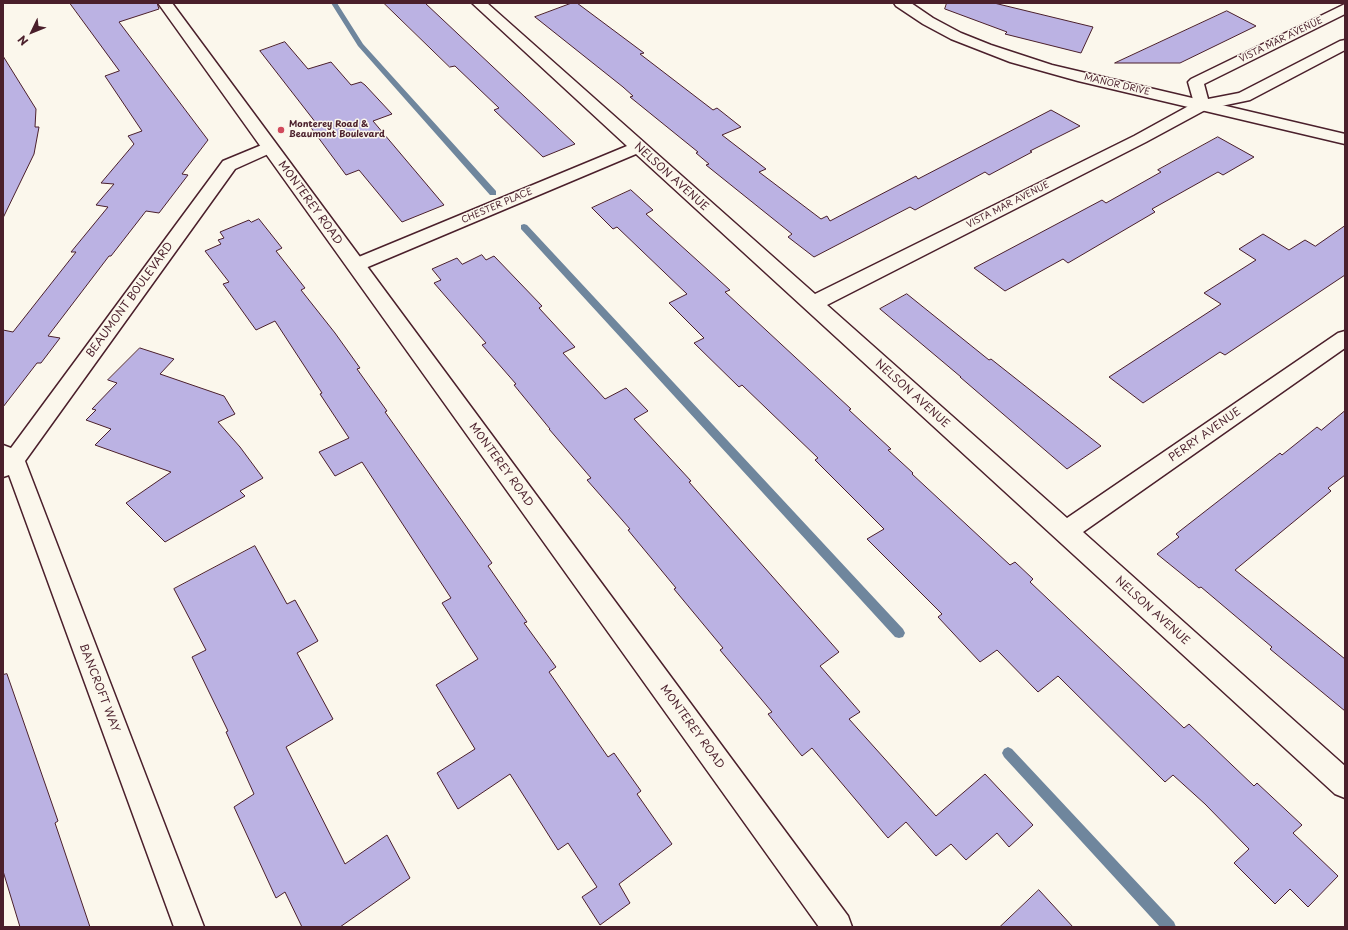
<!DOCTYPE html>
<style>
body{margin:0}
#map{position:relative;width:1348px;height:930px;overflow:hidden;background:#fbf7ec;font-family:"Playpen Sans",sans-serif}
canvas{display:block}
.frame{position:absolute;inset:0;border:4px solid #4a1f2b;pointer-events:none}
.north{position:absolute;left:12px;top:12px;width:40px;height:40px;-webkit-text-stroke:3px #fbf7ec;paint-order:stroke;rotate:227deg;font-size:11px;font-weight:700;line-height:16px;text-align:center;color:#4a1f2b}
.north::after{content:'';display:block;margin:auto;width:14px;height:18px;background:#4a1f2b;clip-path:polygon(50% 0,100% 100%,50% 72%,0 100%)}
</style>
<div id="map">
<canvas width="1348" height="930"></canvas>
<div class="frame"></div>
<div class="north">N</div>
</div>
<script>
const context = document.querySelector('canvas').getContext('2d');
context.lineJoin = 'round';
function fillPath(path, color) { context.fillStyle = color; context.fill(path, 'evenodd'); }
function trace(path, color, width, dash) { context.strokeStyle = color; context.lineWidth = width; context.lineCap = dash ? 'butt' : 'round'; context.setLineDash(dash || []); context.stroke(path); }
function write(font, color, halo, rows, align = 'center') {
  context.font = font + ' "Playpen Sans",sans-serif'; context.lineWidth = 3; context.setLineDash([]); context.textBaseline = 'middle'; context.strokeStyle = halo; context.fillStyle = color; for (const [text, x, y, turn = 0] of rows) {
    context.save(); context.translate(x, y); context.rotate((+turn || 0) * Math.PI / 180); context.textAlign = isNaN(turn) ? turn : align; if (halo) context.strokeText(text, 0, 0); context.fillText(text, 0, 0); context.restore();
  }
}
fillPath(new Path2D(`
 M331,3H337L363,44L496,191V195H490L358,46Z
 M524,224L527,225L903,629L905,633L903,637L899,638L895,637L521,229V225Z
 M1008,747L1012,749L1174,922L1176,927H1160L1004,757L1002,753L1004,749Z`), '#6f869d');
const building = new Path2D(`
 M70,3H157L159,9L119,22L208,140L182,174L188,175L159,213L146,211L111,256H109L48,336L60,338L41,363H37L3,407V330L13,332L76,252H71L108,207L96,205L114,184L101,183L134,144L128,136L142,131L105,76L119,71Z
 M384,3H425L575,144L543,157L494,110L499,108L455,66L450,67Z
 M572,3H577L644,53L640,54L713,110L717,108L741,127L722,135L766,169L759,172L821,219L827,216L830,221L916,176L918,179L1051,110L1080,126L1030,151L1032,152L989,175L985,172L915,210L910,207L814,257L788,237L792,234L706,165L709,164L696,153L698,152L630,97L633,96L623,87L535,17Z
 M947,3H994L1093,27L1081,53L1005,34L1007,32L945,9Z
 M1227,11L1256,26L1180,63H1115Z
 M285,42L308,69L331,62L351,85L361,82L365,85L392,114L373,121L444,205L402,222L359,170L346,175L309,125L316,123L260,51Z
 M3,56L36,109L35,127H39L34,154L3,218Z
 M1218,137L1254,157L1223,175L1218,172L1152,209L1155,212L1068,263L1063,259L1005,291L974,268L1102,200L1106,203L1161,172L1158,170Z
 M631,190L653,210L646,214L730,290L725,292L851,409L849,410L891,449L888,450L913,473L912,474L1010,565L1015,562L1033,579L1030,582L1184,728L1189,724L1254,786L1257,783L1302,825L1293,833L1338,876L1308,907L1290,889L1275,904L1234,863L1249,849L1205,804L1173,775L1165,782L1058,676L1038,692L997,650L980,662L938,617L942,614L867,539L884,529L815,460L818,458L742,385L739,387L694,343L704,338L669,303L687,294L617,227L613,229L592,208Z
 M259,219L282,248L276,251L305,288L301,290L335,333L360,368L357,369L387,411L385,412L492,563L488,566L527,622L524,623L556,667L549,672L608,757L614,753L641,791L637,794L672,844L619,884L630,903L600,925L582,897L597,887L568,843L558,850L510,774L458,809L437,773L475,749L436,685L478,659L442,603L451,598L362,462L335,476L319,452L349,438L320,394L322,393L275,321L256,330L223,284L229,282L205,251L221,244L218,240L224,238L220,232L249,220L251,222Z
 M1345,226V275L1225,355L1220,352L1143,403L1109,377L1221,304L1204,293L1256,260L1239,249L1263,234L1289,250L1305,240L1315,246Z
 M482,255L486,260L494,256L542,306L539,308L575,347L563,353L605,399L626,388L648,411L634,419L691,481L689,482L839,652L820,666L860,712L849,719L936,816L985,774L1033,825L1009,847L997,833L966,860L951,844L936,856L906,822L888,838L812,748L802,756L768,714L772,712L720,650L723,648L674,589L676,588L628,530L630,529L587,480L591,478L549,429H550L514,385L516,384L482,345L486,343L434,283L441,280L432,269L457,258L462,264Z
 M907,294L989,360L991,359L1101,446L1067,469L960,377H961L880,309Z
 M140,348L174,359L160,374L224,396L235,414L218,422L240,447L263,478L240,491L245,496L165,542L126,503L171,472L95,445L111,429L86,420L96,410L92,409L117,383L108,380Z
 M1345,411V475L1328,488L1331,491L1235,570L1345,659V711L1270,649L1272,647L1201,587L1199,588L1157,554L1179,537L1176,534L1280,453L1282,455L1317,427L1321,430Z
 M255,546L287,604L295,600L318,641L297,653L333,719L286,747L345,864L387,835L410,878L340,927H302L285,892L276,898L234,807L254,794L226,732L228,731L192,657L206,650L174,589Z
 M7,674L58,821L55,823L90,927H20L3,871V675Z
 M1039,890L1073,927H1000Z`);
fillPath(building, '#bbb2e3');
trace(building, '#4a1f2b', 1);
const street = new Path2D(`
 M472,3H487L815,294L1134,136L1194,103L1188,82L1191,79L1345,4V14L1204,84L1208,99L1239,93L1340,41L1345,40V50L1250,100L1207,109L1146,142L827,305L1067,518L1338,333L1345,331V348L1083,532L1345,766V798L1335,794L636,154L363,269L356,271L349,269L347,265L349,261L627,146Z
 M269,142L275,143L277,147L275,151L235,169L25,461L204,927H174L9,475L3,477V445L11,448L223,161Z`);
const secondary = new Path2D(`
 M158,3H172L848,916L852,927H819Z
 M894,3H911L933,18L961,33L991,45L1052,65L1345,134V144L1078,81L1010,62L951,39L923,24L896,6Z`);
trace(street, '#4a1f2b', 3);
trace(secondary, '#4a1f2b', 3);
fillPath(street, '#fbf7ec');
fillPath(secondary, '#fbf7ec');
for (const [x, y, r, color] of [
 [281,130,4,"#d1495b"]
]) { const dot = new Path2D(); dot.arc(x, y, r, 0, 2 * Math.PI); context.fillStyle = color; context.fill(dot); trace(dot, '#fbf7ec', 1.5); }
write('9px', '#4a1f2b', '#fbf7ec', [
 ["VISTA MAR AVENUE",1281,40,-26],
 ["MANOR DRIVE",1117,85,13],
 ["VISTA MAR AVENUE",1008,205,-27],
 ["CHESTER PLACE",497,206,-23]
]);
write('bold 9px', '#4a1f2b', '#fbf7ec', [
 ["Monterey Road &",289,125],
 ["Beaumont Boulevard",289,135]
], 'left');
write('11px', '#4a1f2b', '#fbf7ec', [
 ["NELSON AVENUE",671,177,42],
 ["MONTEREY ROAD",310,203,54],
 ["BEAUMONT BOULEVARD",130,300,-54],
 ["NELSON AVENUE",912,394,42],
 ["PERRY AVENUE",1205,435,-35],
 ["MONTEREY ROAD",501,465,54],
 ["NELSON AVENUE",1152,611,42],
 ["BANCROFT WAY",99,688,69],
 ["MONTEREY ROAD",692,727,54]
]);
</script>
